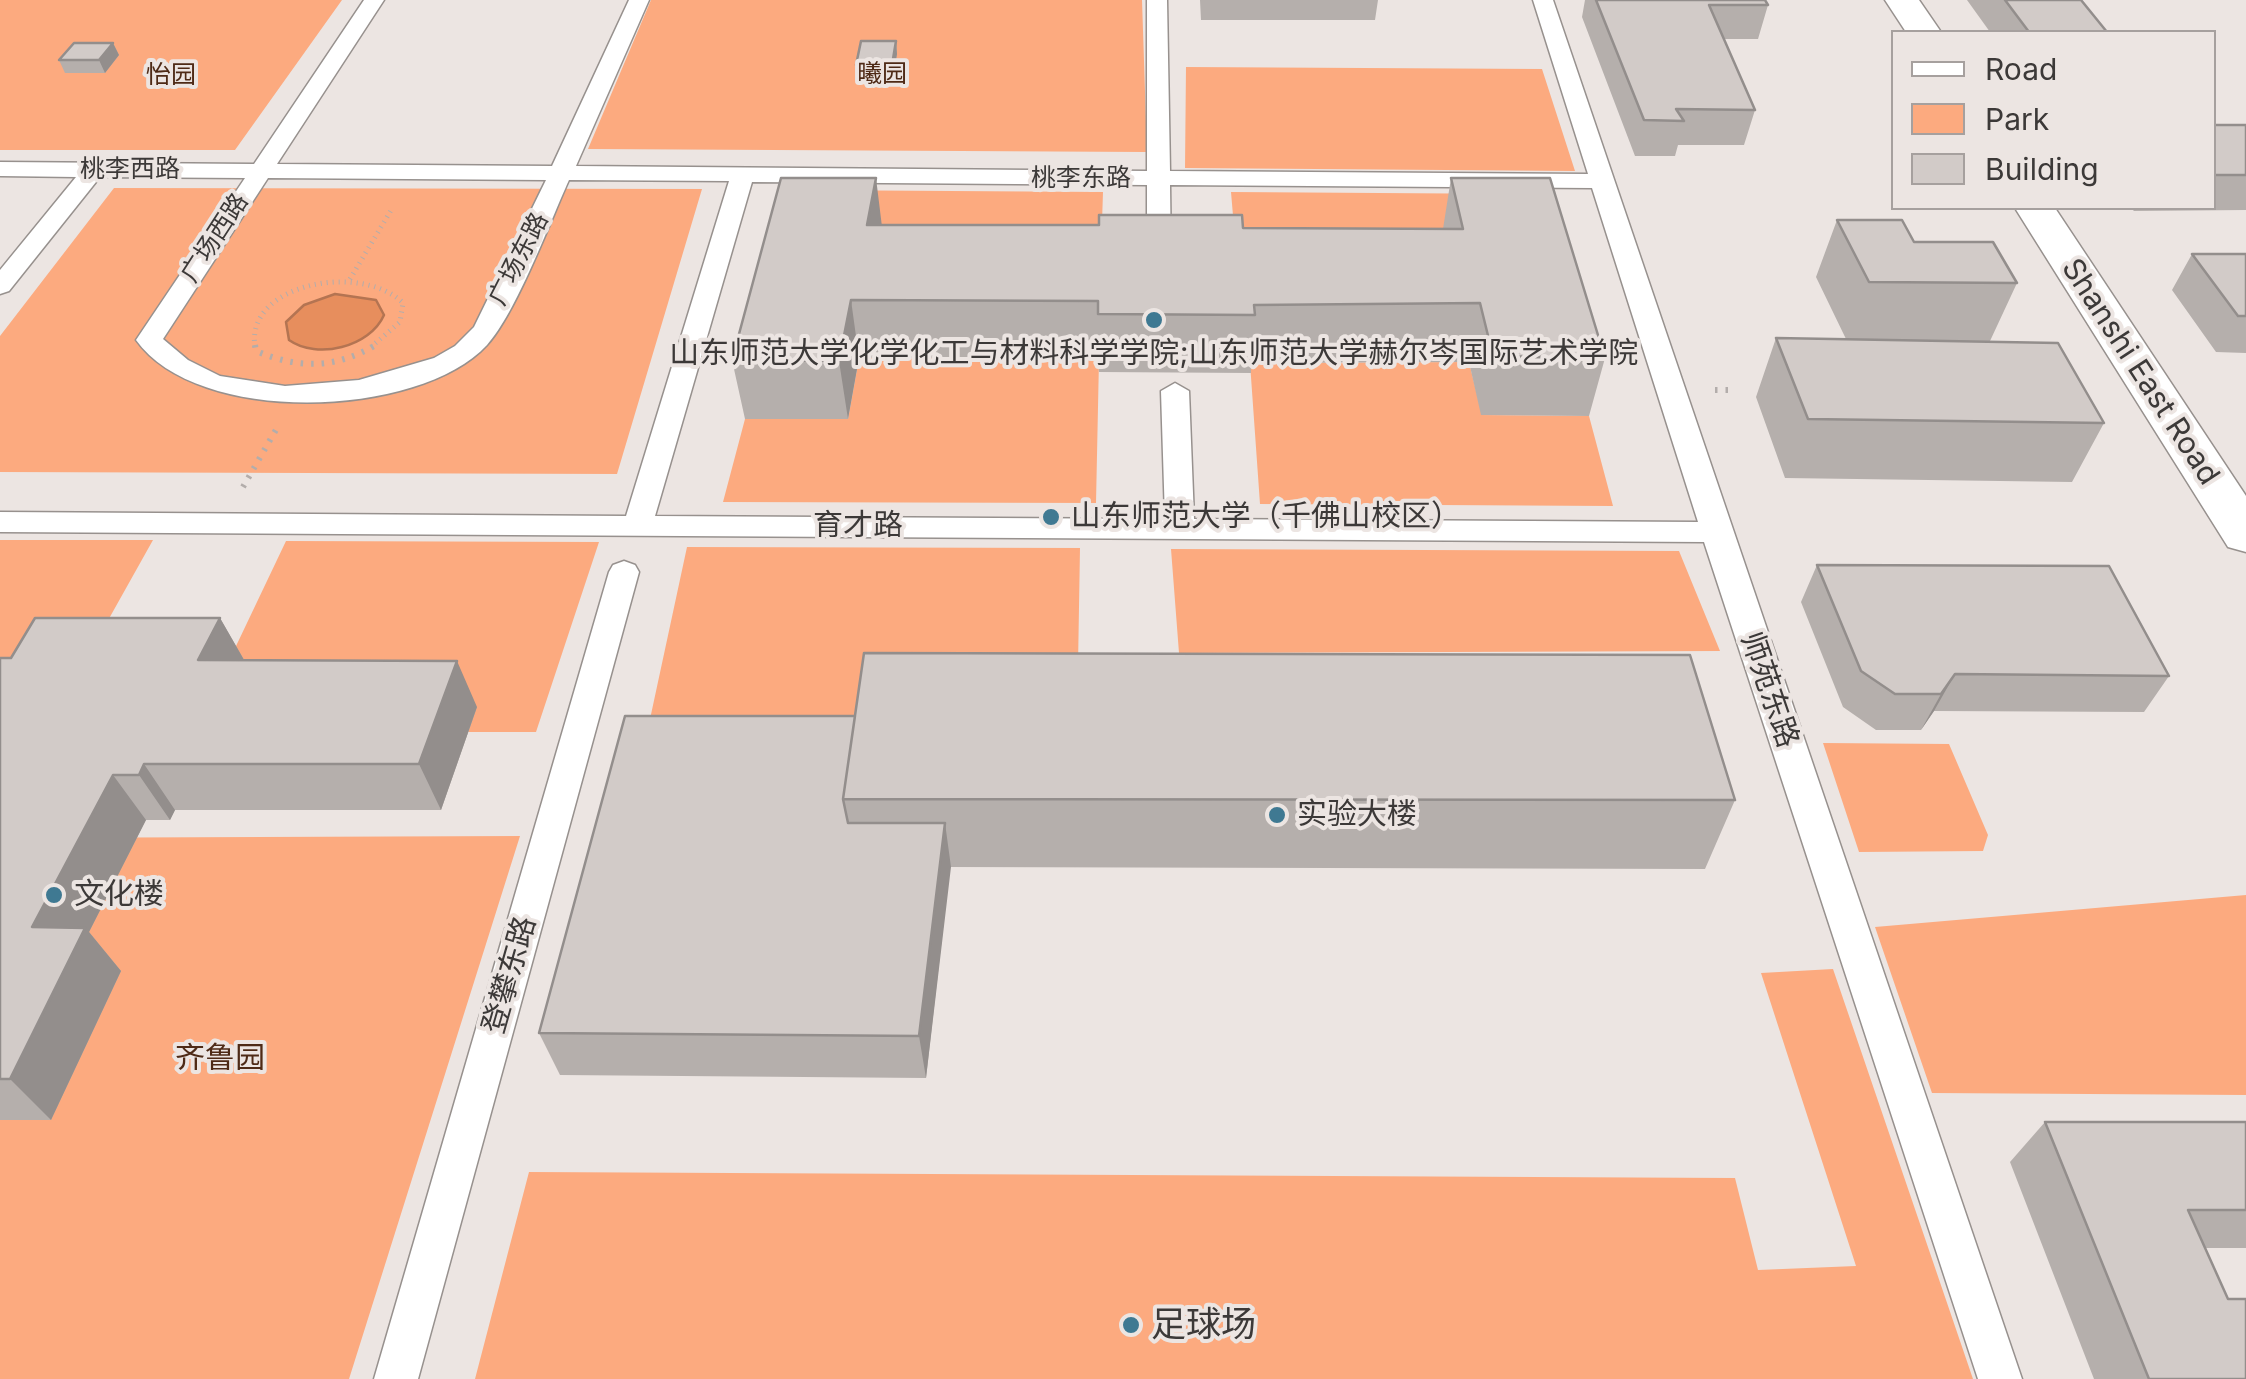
<!DOCTYPE html>
<meta charset="utf-8">
<style>
body{margin:0}
#map{position:relative;width:2246px;height:1379px;overflow:hidden;background:#ece5e2;font-family:Inter,sans-serif}
canvas{display:block}
.legend{position:absolute;left:1891px;top:30px;width:325px;height:180px;box-sizing:border-box;background:#ece5e2;border:2px solid #a6a09e;margin:0;padding:12px 18px;list-style:none;font-size:30px;color:#3c3938}
.legend li{display:flex;align-items:center;gap:20px;height:50px}
.legend b{width:50px;border:2px solid #a6a09e}
</style>
<div id="map">
<canvas width="2246" height="1379"></canvas>
<ul class="legend">
<li><b style="height:12px;background:#fff"></b>Road</li>
<li><b style="height:28px;background:#fcaa7f"></b>Park</li>
<li><b style="height:28px;background:#d2cbc8"></b>Building</li>
</ul>
</div>
<script>
const context = document.querySelector('canvas').getContext('2d');
context.lineJoin = 'round';
function fillPath(path, color) { context.fillStyle = color; context.fill(path, 'evenodd'); }
function trace(path, color, width, dash) { context.strokeStyle = color; context.lineWidth = width; context.lineCap = dash ? 'butt' : 'round'; context.setLineDash(dash || []); context.stroke(path); }
function write(font, color, halo, rows, align = 'center') {
  context.font = font + ' Inter,"Noto Sans SC",sans-serif'; context.lineWidth = 8; context.setLineDash([]); context.textBaseline = 'middle'; context.strokeStyle = halo; context.fillStyle = color; for (const [text, x, y, turn = 0] of rows) {
    context.save(); context.translate(x, y); context.rotate((+turn || 0) * Math.PI / 180); context.textAlign = isNaN(turn) ? turn : align; if (halo) context.strokeText(text, 0, 0); context.fillText(text, 0, 0); context.restore();
  }
}
fillPath(new Path2D(`
 M0,0H342L235,150H0Z
 M651,0H1142L1147,152L588,149Z
 M1186,67L1542,69L1575,171L1185,168Z
 M114,188L702,189L617,474L0,472V336Z
 M800,190L1103,192L1100,283L875,282Z
 M1231,192L1526,194L1537,235L1239,286Z
 M859,358L1099,359L1096,503L723,502L745,419H848Z
 M1469,362L1482,415L1589,416L1613,506L1260,504L1250,363Z
 M0,540H153L83,665L0,704Z
 M286,541L599,542L536,732H468L476,707L227,665Z
 M687,547L1080,548L1077,725L641,761Z
 M1171,549L1679,551L1720,651L1179,653Z
 M1823,743L1949,744L1988,835L1983,851L1859,852Z
 M520,836L349,1379H0V838Z
 M2246,895V1095L1932,1093L1875,927Z
 M1833,969L1973,1379H475L529,1172L1735,1178L1758,1270L1856,1266L1761,973Z`), '#fcaa7f');
const water = new Path2D(`
 M335,294L376,300L384,315C370,347 317,360 289,340L286,322L304,305Z`);
fillPath(water, '#e78e5d');
trace(water, '#b47452', 2.5);
const service = new Path2D(`
 M364,0H384L277,164L552,166L629,0H649L576,166L1147,171V0H1167L1170,171L1588,174L1533,0H1553L2022,1379H1978L1704,542L0,532V512L626,516L729,181L569,180C550,222 516,313 487,345C420,418 198,427 136,340L245,178L100,177L9,291L0,294V270L76,177L0,176V162L254,164ZM268,178L546,180L474,327L455,346L434,358L359,380L285,386L220,376L188,360L163,339ZM752,182L1147,185V260L1159,267L1171,260L1170,185L1592,188L1698,522L1194,519L1189,391L1175,383L1161,391L1165,519L655,516Z
 M624,561L635,565L639,572L418,1379H374L609,572L613,565Z`);
const secondary = new Path2D(`
 M1885,0H1919L1941,32H1906Z
 M2015,208H2055L2246,496V552L2228,547Z`);
trace(service, '#97918e', 3);
trace(secondary, '#97918e', 3);
trace(new Path2D(`
 M350,279L393,207
 M255,347C245,283 362,262 403,303L400,322L371,347`), '#b3adab', 5, [1, 5]);
trace(new Path2D(`
 M255,345L256,351C299,369 334,369 376,345
 M1715,390H1730
 M243,487L277,428`), '#b3adab', 6, [2.5, 8]);
fillPath(service, '#fff');
fillPath(secondary, '#fff');
fillPath(new Path2D(`
 M1200,0H1378L1375,20H1201Z
 M1585,0H1765L1768,5L1758,39H1724L1755,110L1744,145H1678L1675,156H1635L1582,17Z
 M1967,0H2081L2107,32H1990Z
 M896,41L897,54L893,78L857,77L856,65Z
 M113,43L119,55L105,73H65L59,60Z
 M2214,125H2246V210L2134,211L2131,208H2214Z
 M1451,178L1605,358L1589,416L1481,415L1469,362L1251,363V373L1099,372L1098,359L859,358L848,419H745L732,360L882,225L1443,229Z
 M1837,220L1914,242L2017,283L1990,341H1928L2104,423L2072,482L1785,478L1756,397L1776,338L1846,339L1816,277Z
 M2192,254H2246V353L2216,352L2172,290Z
 M1817,565L2169,676L2144,712L1934,711L1921,730H1876L1843,707L1801,602Z
 M220,618L244,660L477,707L441,810H175L170,820H146L89,932L121,971L51,1120H0V658H11Z
 M625,716L1735,800L1705,869L950,867L926,1078L560,1075L539,1033Z
 M2045,1122H2246V1248H2205L2246,1379H2094L2010,1162Z`), '#b5afac');
fillPath(new Path2D(`
 M896,41L897,54L893,78L892,65Z
 M113,43L119,55L105,73L99,60Z
 M876,178L883,235L867,225Z
 M851,300L859,358L848,419L839,361Z
 M220,618L247,665L198,660Z
 M457,661L477,707L441,810L419,764Z
 M1955,674L1934,711L1921,730L1941,694Z
 M144,764L175,810L170,820L139,775Z
 M113,775L146,820L89,932L121,971L51,1120L10,1079L32,927Z
 M945,823L951,867L926,1078L919,1036Z`), '#938e8c');
const building = new Path2D(`
 M1596,0H1765L1768,5H1709L1755,110L1676,109L1684,121L1644,120Z
 M2005,0H2081L2107,32H2029Z
 M861,41H896L892,65H856Z
 M74,43H113L99,60H59Z
 M2214,125H2246V175H2214Z
 M781,178H876L867,225H1099V215H1242L1243,228L1463,229L1451,178H1550L1605,358L1493,356L1480,303L1254,305L1255,315L1098,314V301L851,300L839,361L732,360Z
 M1837,220H1902L1914,242H1993L2017,283L1869,282Z
 M2192,254H2246V316H2238Z
 M1776,338L2058,343L2104,423L1808,419Z
 M1817,565L2109,566L2169,676L1955,674L1941,694H1895L1861,671Z
 M35,618H220L198,660L457,661L419,764H144L139,775H113L32,927L85,928L10,1079H0V658H11Z
 M864,653L1690,655L1735,800L843,799Z
 M625,716H855L843,799L848,823H945L919,1036L539,1033Z
 M2045,1122H2246V1210H2188L2228,1299H2246V1379H2149Z`);
fillPath(building, '#d2cbc8');
trace(building, '#938e8c', 2.5);
for (const [x, y, r, color] of [
 [1154,320,10,"#3f7992"],
 [1051,517,10,"#3f7992"],
 [1277,815,10,"#3f7992"],
 [54,895,10,"#3f7992"],
 [1131,1325,10,"#3f7992"]
]) { const dot = new Path2D(); dot.arc(x, y, r, 0, 2 * Math.PI); context.fillStyle = color; context.fill(dot); trace(dot, '#ece5e2', 4); }
write('25px', '#4e2a16', '#ece5e2', [
 ["曦园",882,74],
 ["怡园",171,75]
]);
write('25px', '#3c3938', '#ece5e2', [
 ["桃李西路",130,169],
 ["桃李东路",1081,178],
 ["广场西路",215,238,-57],
 ["广场东路",519,259,-63]
]);
write('30px', '#3c3938', '#ece5e2', [
 ["山东师范大学化学化工与材料科学学院;山东师范大学赫尔岑国际艺术学院",1154,354,"center"],
 ["山东师范大学（千佛山校区）",1071,517],
 ["实验大楼",1297,815],
 ["文化楼",74,895]
], 'left');
write('30px', '#3c3938', '#ece5e2', [
 ["Shanshi East Road",2140,372,57],
 ["育才路",858,526],
 ["师苑东路",1769,690,71],
 ["登攀东路",510,975,-74]
]);
write('30px', '#4e2a16', '#ece5e2', [
 ["齐鲁园",220,1059]
]);
write('35px', '#3c3938', '#ece5e2', [
 ["足球场",1151,1325]
], 'left');
</script>
